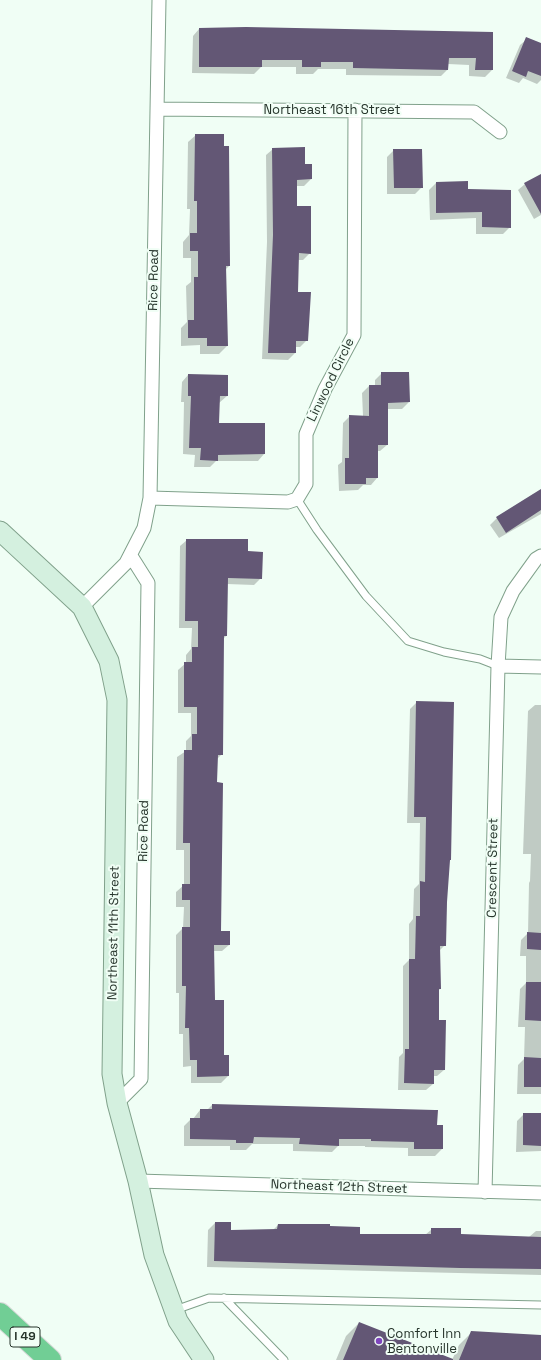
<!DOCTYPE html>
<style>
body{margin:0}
canvas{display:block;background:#f0fef5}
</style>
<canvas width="541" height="1360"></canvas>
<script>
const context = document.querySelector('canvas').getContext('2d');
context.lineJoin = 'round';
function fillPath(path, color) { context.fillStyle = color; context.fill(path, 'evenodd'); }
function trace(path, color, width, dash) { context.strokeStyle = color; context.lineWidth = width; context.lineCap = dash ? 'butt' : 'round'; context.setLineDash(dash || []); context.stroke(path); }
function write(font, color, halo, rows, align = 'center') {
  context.font = font + ' "Space Grotesk",sans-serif'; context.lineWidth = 4; context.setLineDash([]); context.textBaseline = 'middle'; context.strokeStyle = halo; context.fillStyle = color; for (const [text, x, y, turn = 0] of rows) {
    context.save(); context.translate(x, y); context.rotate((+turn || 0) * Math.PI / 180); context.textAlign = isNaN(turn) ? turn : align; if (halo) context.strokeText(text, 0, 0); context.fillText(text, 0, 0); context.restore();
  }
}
fillPath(new Path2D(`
 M199,29L492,33V70L485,77L469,76V65L448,64L447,70L441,76L346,75V69H318L313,74H296V67H261L254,74L192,73L193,36Z
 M527,39L541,44V80L537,84L523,78L519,83L506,78L520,45Z
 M196,135L229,266L225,270L227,346L219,354H200V345L181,346V328L187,322L186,286L191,282V258H183V242L189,235L190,209H187L188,142Z
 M273,149L304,165L311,179L304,186H296V207L310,253L303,260H298L297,293L307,340L300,347H295V353L288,360L262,359L267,242L266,155Z
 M394,150L422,187L415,194H387V157Z
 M467,182V190L510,227L503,234H476V218L430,220L429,190L436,183Z
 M541,182V215L534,219L518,190L525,184Z
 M382,373L409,402L402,409H387V445L380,451H377V478L371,485H363L358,490L339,491L338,465L342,462L343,423L350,416H363L362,393L369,386H375V380Z
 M188,375L227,396L219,403L218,424L264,454L258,461H216L210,467H194L195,455L183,454L184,402H181L182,382Z
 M541,491V514L499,538L490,525L497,518Z
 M187,540L247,552L261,578L254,585L227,584L226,636L223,639L222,754L216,760L220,932L229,945L222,951H213L214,1001L223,1056L228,1076L221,1083H191V1066L183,1067V1034H179V993H176V935L183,928L184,907H176V892L184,885V850H176L177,757L186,751V741L191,736V713H178V670L186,663V655L191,649L192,628H179L180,546Z
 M417,702L448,861L445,945L439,951L440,989L438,991V1021L444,1070L437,1076H433V1084L426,1090H398L399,1057L403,1053V966L409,960V924L413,919L414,889L419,884L420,823H407L410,709Z
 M535,705H541V1094H517L518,1065L524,1059L525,1027H518L520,989L526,983V956H520L521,940L528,933L529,883L530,881L531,854H523L528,711Z
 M212,1105L436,1126L442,1149L435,1156H408V1148L365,1147V1146H338L332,1152L293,1151V1144H252L246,1150H230V1146H184V1126L191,1119H193L200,1110H207Z
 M524,1114H541V1151L516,1152L517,1121Z
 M215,1223L230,1231L273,1230L278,1225L329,1227L359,1235H425L432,1229L460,1235L529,1237L536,1231H541V1275L207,1267L208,1230Z
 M359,1323L452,1360H336L346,1336Z
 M472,1332L541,1336V1360H452L459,1345Z`), '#0003');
fillPath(new Path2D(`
 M246,27L493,32V70H475L476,58H449L448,70L353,68V62H321V67H302V60H262V67H199V28Z
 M526,37L541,43V76L528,71L526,77L512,71Z
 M195,134H224V146H229L230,266H226L228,346H207V338H188V320H194V277H198V251H190V233H197V201H194Z
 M305,147V164H312V179L297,180V206H311V254L299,253L298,292H311L308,341H296V353H268L273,235L272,148Z
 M393,149H422L423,188H394Z
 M541,174V214L524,183Z
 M468,181V189L511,190V228L482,227V212L436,213V182Z
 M381,372H409L410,402L388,403V445H378V478H366V484H345V458H349V415L369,416V385H381Z
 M188,374L228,375V396H220L219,423H265V454L218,455V461L200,460L201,448H189L191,396H188Z
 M541,489V510L506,533L496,517Z
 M186,539H248V551L263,552L262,579L228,578L227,636H224L223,755H218L217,782L223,783L221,931H230V945H214L215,1000H224V1055H229V1076L197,1077V1060H190L189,1028H185L186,986H182V927H190V900H182V884H190V843H183L184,750H192V734H197V707H184V662H192V647H198V621H185Z
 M416,701L454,702L451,860H450L447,902L446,946H440L441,989H439V1020H446L445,1070H434V1084L404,1083L405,1049H409V959H415L416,916H420V881L425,882L426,817H414Z
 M527,932L541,933V950L527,949Z
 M526,982H541V1021L525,1020Z
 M524,1057L541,1058V1087H524Z
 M212,1104L435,1110H438L437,1125H443V1149H414V1142L371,1141V1139H339V1146L299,1144L300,1138L254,1137L253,1143H236V1140L190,1139V1118H200V1109H212Z
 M523,1113H541V1146L523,1145Z
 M215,1222H231V1230L277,1229L278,1224H330V1226L360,1227V1234H431V1228H461V1234L541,1237V1269L460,1268L214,1261Z
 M359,1322L453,1359V1360H343Z
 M471,1331L541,1335V1360H459Z`), '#635775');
const lane = new Path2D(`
 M297,499L317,530L366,596L408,641L444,652L480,659L498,666
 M224,1298L284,1360
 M175,1310L209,1298L541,1305`);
const street = new Path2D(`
 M157,109L474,112L500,132
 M150,498L288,502L297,499L306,484V434L325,389L354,335L355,110
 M82,607L126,563L144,528L150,498L159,0
 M498,666L541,667
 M117,1103L141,1079L148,583L131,556
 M138,1181L541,1193
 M485,1192L498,666L501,617L513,591L536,559L541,556`);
const secondary = new Path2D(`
 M0,531L82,607L109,661L117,700L112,1074L117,1103L138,1181L154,1255L178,1321L204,1360`);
const highway = new Path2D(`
 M0,1314L50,1360`);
trace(lane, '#80a18b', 9);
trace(street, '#80a18b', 15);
trace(secondary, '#80a18b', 21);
trace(highway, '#d8dad9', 24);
trace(lane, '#fff', 7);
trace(street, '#fff', 13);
trace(secondary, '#d4f0df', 19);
trace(highway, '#71ce95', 22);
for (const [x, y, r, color] of [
 [379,1341,4,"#7f46bd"]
]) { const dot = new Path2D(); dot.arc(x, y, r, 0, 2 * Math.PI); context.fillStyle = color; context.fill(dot); trace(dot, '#f0fef5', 1.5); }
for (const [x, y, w] of [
 [25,1337,30]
]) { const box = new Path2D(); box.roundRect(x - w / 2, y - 10, w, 20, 3); context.fillStyle = '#f0fef5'; context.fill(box); trace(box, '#26342b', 1); }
write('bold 12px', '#26342b', null, [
 ["I 49",25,1337]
]);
write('13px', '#26342b', '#f0fef5', [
 ["Northeast 16th Street",332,110],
 ["Rice Road",154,280,-89],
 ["Linwood Circle",331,380,-64],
 ["Rice Road",144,831,-89],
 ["Crescent Street",493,868,-89],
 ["Northeast 11th Street",114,933,-89],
 ["Northeast 12th Street",339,1187,2]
]);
write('13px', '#26342b', '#f0fef5', [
 ["Comfort Inn",387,1334],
 ["Bentonville",387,1349]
], 'left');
</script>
